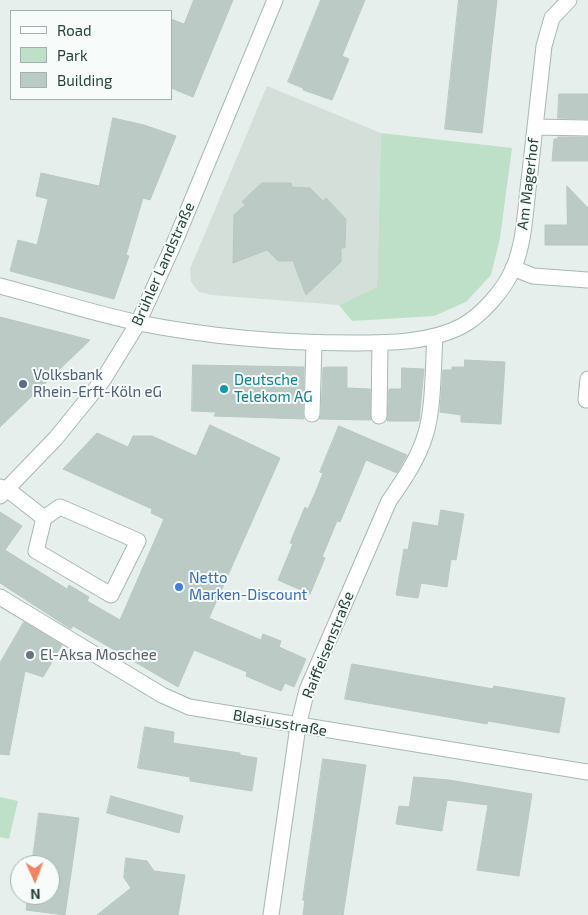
<!DOCTYPE html>
<meta charset="utf-8">
<style>
body{margin:0}
#map{position:relative;width:588px;height:915px;overflow:hidden;background:#e6efeb;font-family:"Exo 2",sans-serif}
canvas{display:block}
.legend{position:absolute;left:10px;top:10px;width:162px;height:90px;box-sizing:border-box;background:#f7fbf9;border:1px solid #a3b1ad;margin:0;padding:6px 9px;list-style:none;font-size:15px;color:#24423a}
.legend li{display:flex;align-items:center;gap:10px;height:25px}
.legend b{width:25px;border:1px solid #a3b1ad}
.north{position:absolute;left:10px;top:855px;width:50px;height:50px;box-sizing:border-box;background:#f7fbf9;border:1px solid #a3b1ad;border-radius:50%;rotate:178deg;font-size:14px;font-weight:700;line-height:20px;text-align:center;color:#24423a}
.north::after{content:'';display:block;margin:auto;width:18px;height:22px;background:#f4845f;clip-path:polygon(50% 0,100% 100%,50% 72%,0 100%)}
</style>
<div id="map">
<canvas width="588" height="915"></canvas>
<ul class="legend">
<li><b style="height:6px;background:#fff"></b>Road</li>
<li><b style="height:14px;background:#bfe0c8"></b>Park</li>
<li><b style="height:14px;background:#bbcac4"></b>Building</li>
</ul>
<div class="north">N</div>
</div>
<script>
const context = document.querySelector('canvas').getContext('2d');
context.lineJoin = 'round';
function fillPath(path, color) { context.fillStyle = color; context.fill(path, 'evenodd'); }
function trace(path, color, width, dash) { context.strokeStyle = color; context.lineWidth = width; context.lineCap = dash ? 'butt' : 'round'; context.setLineDash(dash || []); context.stroke(path); }
function write(font, color, halo, rows, align = 'center') {
  context.font = font + ' "Exo 2",sans-serif'; context.lineWidth = 4; context.setLineDash([]); context.textBaseline = 'middle'; context.strokeStyle = halo; context.fillStyle = color; for (const [text, x, y, turn = 0] of rows) {
    context.save(); context.translate(x, y); context.rotate((+turn || 0) * Math.PI / 180); context.textAlign = isNaN(turn) ? turn : align; if (halo) context.strokeText(text, 0, 0); context.fillText(text, 0, 0); context.restore();
  }
}
fillPath(new Path2D(`
 M267,86L381,133L377,287L339,305L212,295L199,292L191,282L190,269Z`), '#d4dfda');
fillPath(new Path2D(`
 M381,133L512,148L500,238L491,275L466,302L434,316L352,321L339,305L377,287Z
 M0,797L18,801L9,839L0,837Z`), '#bfe0c8');
const building = new Path2D(`
 M194,0H233L193,97L171,88V19L184,24Z
 M321,0H365L342,56L349,59L332,100L303,90V88L288,82Z
 M459,0H497L482,133L445,129Z
 M559,94H588V119L558,118Z
 M113,118L144,125L176,136L150,200L143,198L126,255L129,256L114,299L10,271L18,240L37,245L48,199L36,196L41,173L99,186Z
 M558,137H588V161H552L554,139H558Z
 M262,183H291L292,187L310,188L323,201L326,198L346,219L345,248H341V262L306,295L293,261H278L267,250L233,263L234,215L245,205L242,202Z
 M567,186L588,208V245H545V225H567Z
 M0,317L90,340L0,427Z
 M465,360L505,362L501,424L461,422V415L440,412L443,370H452V367H464Z
 M193,365L304,367L303,414L304,419L214,416L216,412L192,411Z
 M327,367H347V388L370,389L371,420L319,419L321,414L323,368Z
 M402,368L424,369L419,421H387L389,389H401Z
 M210,425L280,458L209,618L261,640L263,634L281,641L279,647L306,659L294,687L285,683L281,691L246,676L247,672L194,650L178,687L73,626L71,629L0,583V512L22,526L5,550L67,589L69,585L89,597L87,601L120,620L164,519L151,513L152,509L63,469L97,433L128,447L133,436H152L196,456Z
 M339,426L407,455L397,473L366,460L340,522L337,521L322,557L325,558L310,594L278,580L293,544L290,543L305,507L308,509L316,491L323,473L320,472Z
 M441,510L464,514L456,560L451,559L447,587L421,583L418,598L396,595L404,549L408,550L413,522L438,526Z
 M24,622L62,645L43,677L25,671L9,755L0,754V663Z
 M352,664L493,689L494,686L565,698L559,733L488,721L487,724L345,699Z
 M145,727L174,732L173,743L240,753V755L257,758L252,791L190,781V777L138,768Z
 M323,759L366,765L343,915H303L305,900H303Z
 M414,777L449,780L532,794L519,876L477,870L488,805L447,800L442,831L396,824L399,806L409,807Z
 M111,796L183,816L179,833L107,813Z
 M39,813L79,818L65,915L26,910L28,895H50V865H32Z
 M126,858L147,861L154,871L185,875L178,915H97L131,888L124,878Z`);
fillPath(building, '#bbcac4');
trace(building, '#b8c9c2', 1);
const minor = new Path2D(`
 M535,127L588,128
 M513,268L533,276L588,280
 M0,286C46,298 92,313 139,323C210,337 279,343 352,343C387,343 430,343 462,326C482,315 504,290 513,269C525,242 525,210 529,181C534,136 539,91 544,46L552,18L569,0
 M586,400L588,379
 M312,414L314,343
 M379,416L380,343
 M0,487L7,489L44,518L60,507L138,541L111,595L36,551L44,518
 M0,496L56,438L103,380L138,323L176,239L275,0
 M0,597L162,695L189,707L588,772
 M271,915L298,726L307,690L389,501C403,481 418,459 425,436C434,409 433,365 435,336`);
trace(minor, '#a8b8b2', 17);
trace(minor, '#fff', 15);
for (const [x, y, r, color] of [
 [23,384,5,"#5c6f8a"],
 [224,389,5,"#0f9aa8"],
 [179,587,5,"#3f7fe0"],
 [30,655,5,"#6b7280"]
]) { const dot = new Path2D(); dot.arc(x, y, r, 0, 2 * Math.PI); context.fillStyle = color; context.fill(dot); trace(dot, '#f7fbf9', 2); }
write('15px', '#24423a', '#f7fbf9', [
 ["Am Magerhof",528,184,-83],
 ["Brühler Landstraße",163,264,-66],
 ["Raiffeisenstraße",328,645,-68],
 ["Blasiusstraße",280,723,10]
]);
write('15px', '#4e5e75', '#f7fbf9', [
 ["Volksbank",33,375],
 ["Rhein-Erft-Köln eG",33,392]
], 'left');
write('15px', '#0d838f', '#f7fbf9', [
 ["Deutsche",234,380],
 ["Telekom AG",234,397]
], 'left');
write('15px', '#366cbe', '#f7fbf9', [
 ["Netto",189,578],
 ["Marken-Discount",189,595]
], 'left');
write('15px', '#5b616d', '#f7fbf9', [
 ["El-Aksa Moschee",40,655]
], 'left');
</script>
